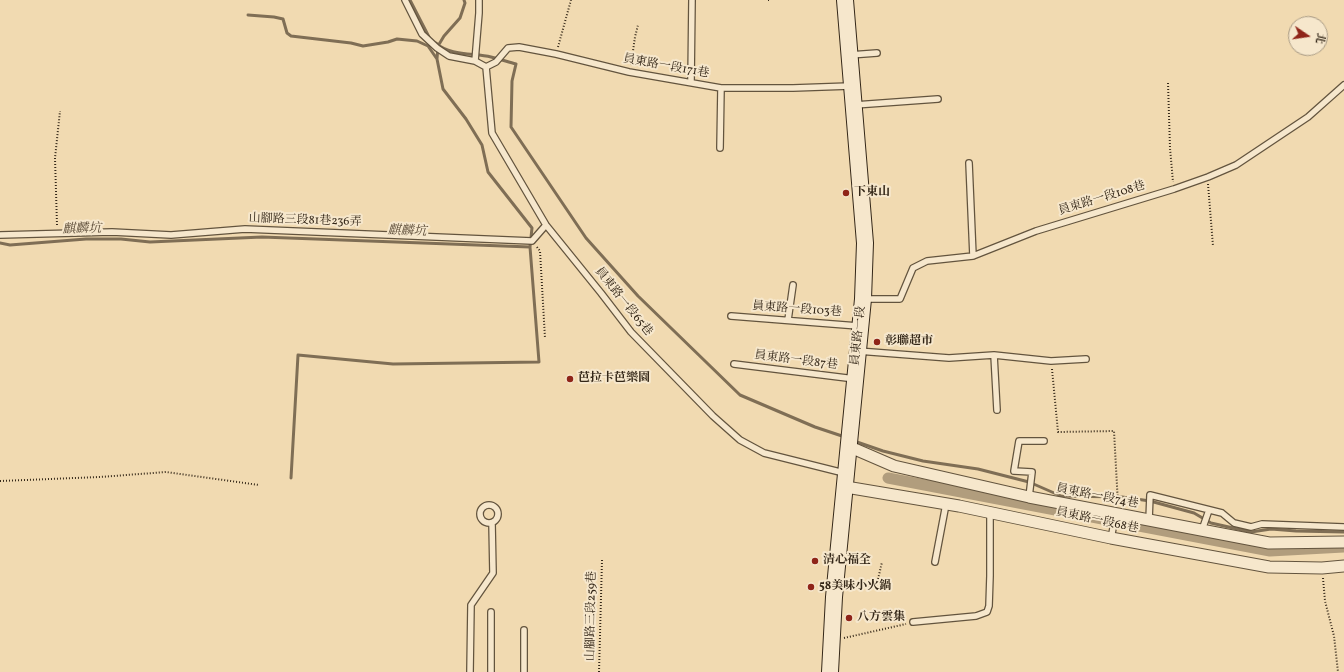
<!DOCTYPE html>
<meta charset="utf-8">
<style>
body{margin:0}
#map{position:relative;width:1344px;height:672px;overflow:hidden;background:#f1dab1;font-family:Vollkorn,"Noto Serif TC",serif}
canvas{display:block}
.north{position:absolute;left:1288px;top:16px;width:40px;height:40px;box-sizing:border-box;background:#f6e7cc;border:1px solid #a89a84;border-radius:50%;rotate:103deg;font-size:11px;font-weight:700;line-height:16px;text-align:center;color:#342718}
.north::after{content:'';display:block;margin:auto;width:14px;height:18px;background:#8f2418;clip-path:polygon(50% 0,100% 100%,50% 72%,0 100%)}
</style>
<div id="map">
<canvas width="1344" height="672"></canvas>
<div class="north">北</div>
</div>
<script>
const context = document.querySelector('canvas').getContext('2d');
context.lineJoin = 'round';
function trace(path, color, width, dash) { context.strokeStyle = color; context.lineWidth = width; context.lineCap = dash ? 'butt' : 'round'; context.setLineDash(dash || []); context.stroke(path); }
function write(font, color, halo, rows, align = 'center') {
  context.font = font + ' Vollkorn,"Noto Serif TC",serif'; context.lineWidth = 4; context.setLineDash([]); context.textBaseline = 'middle'; context.strokeStyle = halo; context.fillStyle = color; for (const [text, x, y, turn = 0] of rows) {
    context.save(); context.translate(x, y); context.rotate((+turn || 0) * Math.PI / 180); context.textAlign = isNaN(turn) ? turn : align; if (halo) context.strokeText(text, 0, 0); context.fillText(text, 0, 0); context.restore();
  }
}
trace(new Path2D(`
 M410,0L429,37
 M248,15L274,17L283,19L287,33L291,36L351,43L363,46L388,42L397,39L417,41L428,46L437,59
 M436,43C450,56 474,53 491,57C500,59 508,62 516,64L512,81L511,127L586,238L638,296L740,395L815,427L845,437
 M0,243L10,245L86,239H121L150,242L262,237L530,247L532,228L488,172L482,145L466,119L443,89L437,59L438,46L444,36L460,18L465,3L464,0
 M854,441L883,451L923,461L978,469L1029,482L1061,496L1122,497L1150,501L1194,513L1211,523L1251,532L1271,529L1296,531L1344,532
 M291,478L298,355L393,364L539,362L530,247`), '#7f6e55', 3);
trace(new Path2D(`
 M888,478L1270,551L1344,547`), '#b19d7d', 11);
const service = new Path2D(`
 M405,0L422,34L437,48L449,56L475,61L486,67L492,133L546,225L601,293L631,332L713,416L740,440L764,453L844,473
 M850,55L877,53
 M475,61L479,13V0
 M486,67L496,62L508,48L519,47L556,54L629,72L721,88H793L850,86
 M691,82L692,0
 M855,105L938,99
 M720,148L721,88
 M969,163L973,256
 M0,235L112,232L171,235L245,229L532,241L546,225
 M864,299H900L913,268L927,261L973,256L1036,231L1174,189L1208,177L1236,165L1308,117L1344,85
 M731,316L858,326
 M788,320L793,285
 M858,351L949,358L994,355L1051,361L1086,359
 M994,355L997,410
 M734,364L855,379
 M1029,497L1032,472L1014,471L1019,441H1044
 M480 514a9 9 0 1 1 18 0a9 9 0 1 1-18 0Z
 M1149,520L1150,495L1222,513L1234,523L1251,527L1262,524L1344,527
 M1202,530L1209,510
 M1111,538L1116,514
 M935,562L946,504
 M913,622L976,616L987,612L989,606L990,576V512
 M470,672L471,605L493,573L492,523
 M491,672V612
 M524,672V630`);
const minor = new Path2D(`
 M850,447L894,466L1029,497L1269,543L1344,542
 M846,487L959,506L1111,538L1269,567L1322,568L1344,566`);
const secondary = new Path2D(`
 M830,672L834,597L863,299L865,243L845,0`);
trace(service, '#63543e', 8);
trace(minor, '#63543e', 13);
trace(secondary, '#342718', 18);
trace(new Path2D(`
 M768,0H770
 M558,47L571,0
 M631,65L635,37L638,25
 M1168,83L1170,148L1173,182
 M1208,184L1213,246
 M57,225L55,158L60,111
 M537,247L540,251L545,338
 M1052,369L1058,432L1114,431L1118,504
 M0,481L100,477L166,472L259,485
 M1323,578L1325,601L1334,636L1338,672
 M847,581L876,588L882,562
 M844,638L906,624
 M599,672L602,560`), '#342718', 2, [1, 2]);
trace(service, '#f6e7cc', 5.5);
trace(minor, '#f6e7cc', 11);
trace(secondary, '#f6e7cc', 16);
for (const [x, y, r, color] of [
 [846,193,4,"#8f2418"],
 [877,342,4,"#8f2418"],
 [570,379,4,"#8f2418"],
 [815,561,4,"#8f2418"],
 [811,587,4,"#8f2418"],
 [849,618,4,"#8f2418"]
]) { const dot = new Path2D(); dot.arc(x, y, r, 0, 2 * Math.PI); context.fillStyle = color; context.fill(dot); trace(dot, '#f6e7cc', 1.5); }
write('12px', '#342718', '#f6e7cc', [
 ["員東路一段171巷",666,67,10],
 ["員東路一段108巷",1102,199,-17],
 ["山腳路三段81巷236弄",305,221,2],
 ["員東路一段65巷",623,302,51],
 ["員東路一段103巷",797,310,4],
 ["員東路一段",859,336,-84],
 ["員東路一段87巷",796,361,7],
 ["員東路一段74巷",1097,497,11],
 ["員東路一段68巷",1097,521,12],
 ["山腳路三段259巷",592,616,-89]
]);
write('bold 12px', '#342718', '#f6e7cc', [
 ["下東山",854,193],
 ["彰聯超市",885,342],
 ["芭拉卡芭樂園",578,379],
 ["清心福全",823,561],
 ["58美味小火鍋",819,587],
 ["八方雲集",857,618]
], 'left');
write('italic 13px', '#5a4a36', '#f6e7cc', [
 ["麒麟坑",82,230,-2],
 ["麒麟坑",407,232,2]
]);
</script>
